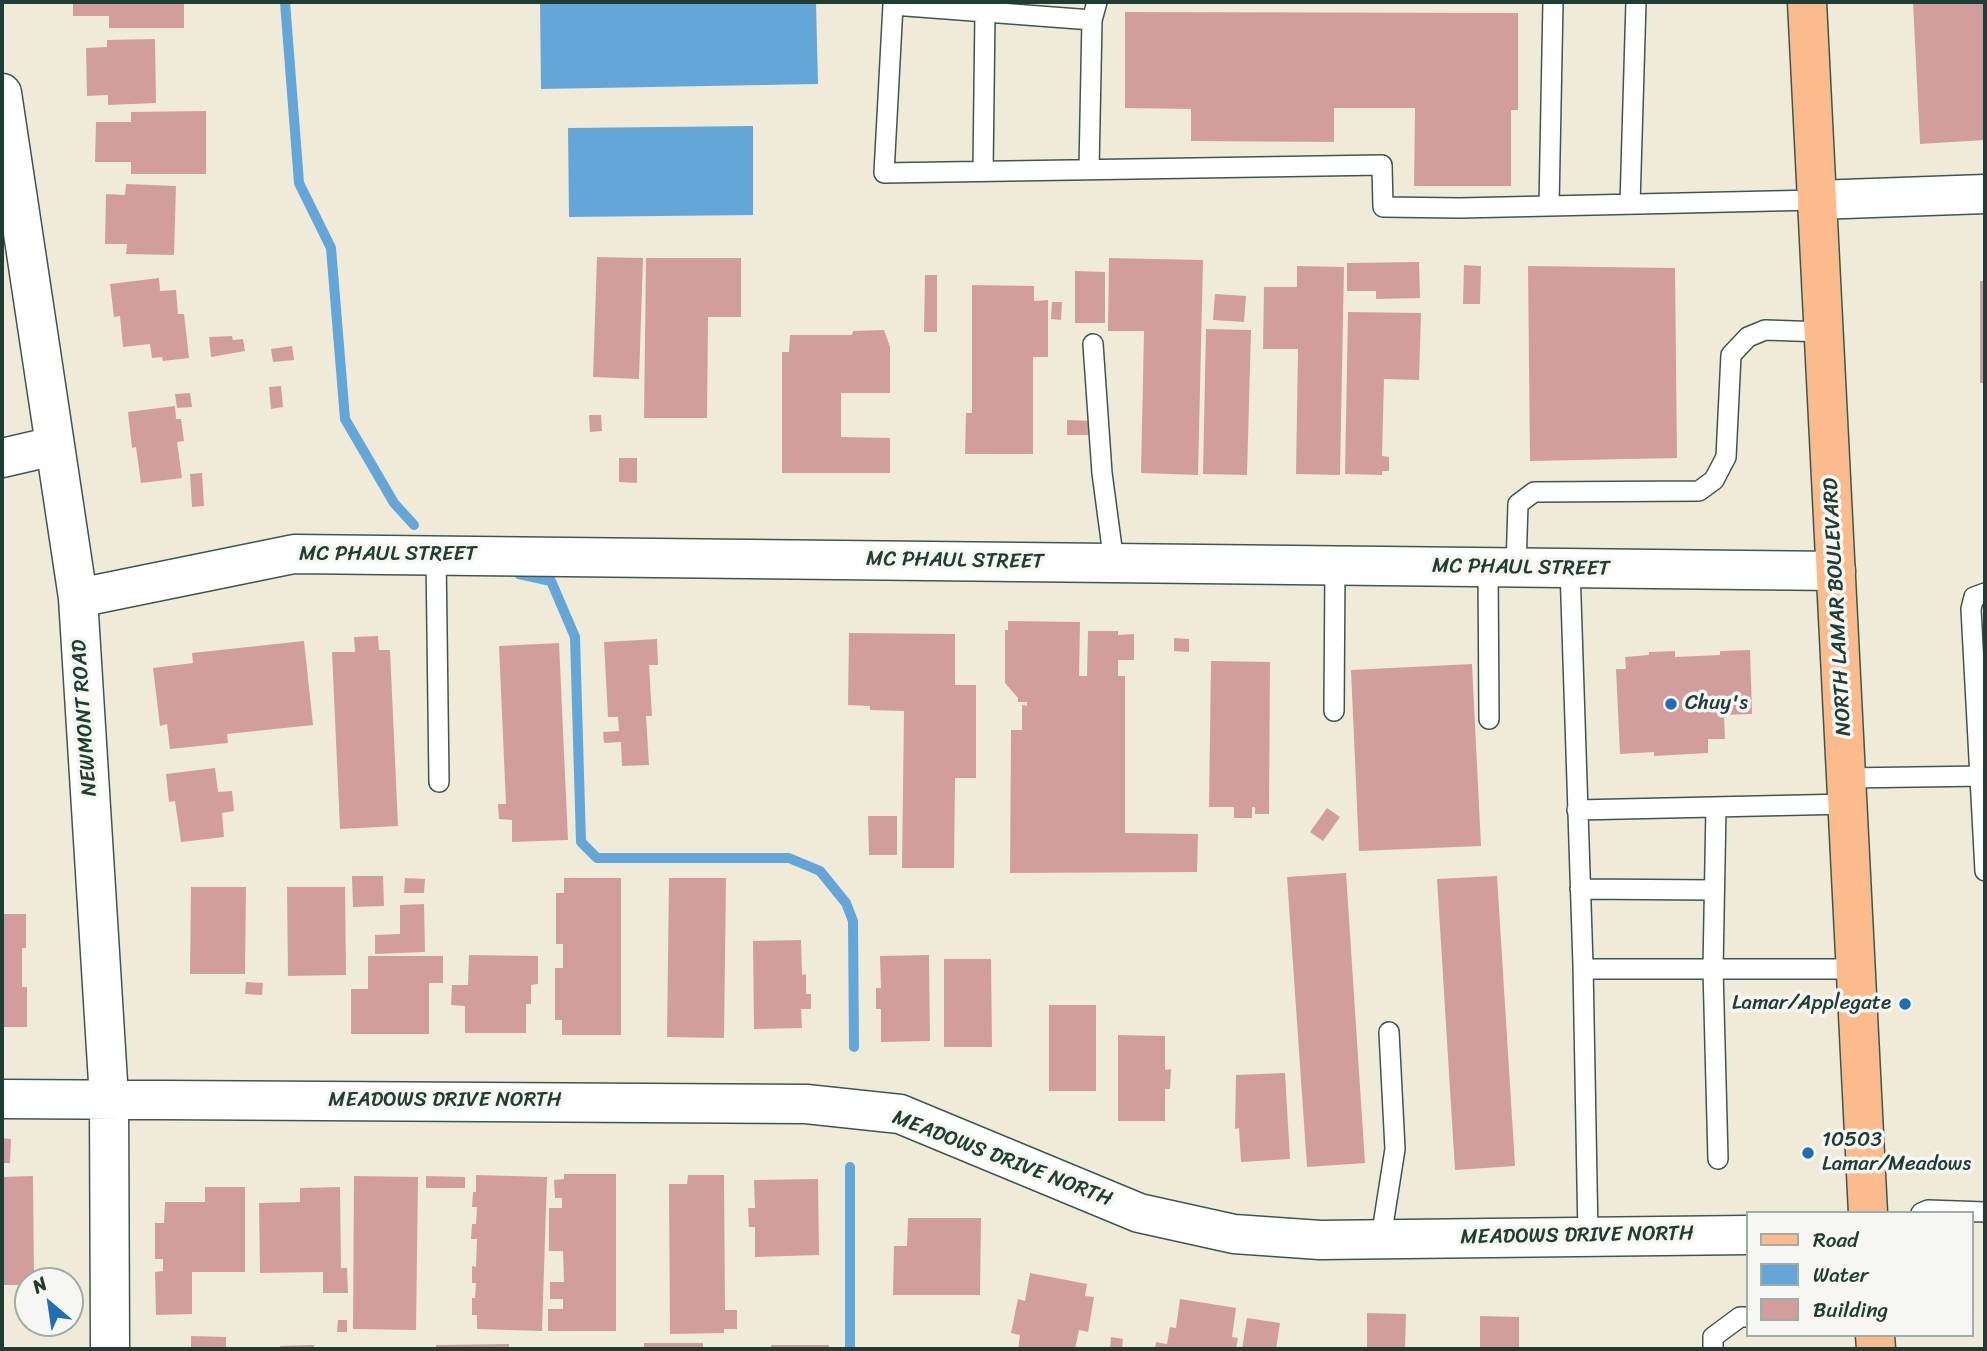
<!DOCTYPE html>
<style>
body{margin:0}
#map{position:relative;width:1987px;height:1351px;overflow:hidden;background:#f0ebd8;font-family:Sriracha,sans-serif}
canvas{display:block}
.frame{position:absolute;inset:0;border:4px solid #1f3d34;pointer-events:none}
.legend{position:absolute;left:1746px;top:1211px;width:228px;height:126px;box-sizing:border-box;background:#f6f6f2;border:2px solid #a0aca6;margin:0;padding:9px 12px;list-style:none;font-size:21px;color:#1f3d34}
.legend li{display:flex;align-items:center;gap:14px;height:35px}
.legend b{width:35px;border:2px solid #a0aca6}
.north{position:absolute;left:14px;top:1267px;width:70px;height:70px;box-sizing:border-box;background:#f6f6f2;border:2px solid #a0aca6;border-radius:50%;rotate:331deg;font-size:19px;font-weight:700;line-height:28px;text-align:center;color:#1f3d34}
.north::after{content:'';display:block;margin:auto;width:24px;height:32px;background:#1f6fb2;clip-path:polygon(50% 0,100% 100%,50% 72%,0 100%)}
</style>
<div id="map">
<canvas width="1987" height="1351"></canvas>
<div class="frame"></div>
<ul class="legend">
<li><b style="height:9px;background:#fbbb8c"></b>Road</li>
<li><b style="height:19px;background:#65a6d9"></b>Water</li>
<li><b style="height:19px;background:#d29e9d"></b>Building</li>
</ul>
<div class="north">N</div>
</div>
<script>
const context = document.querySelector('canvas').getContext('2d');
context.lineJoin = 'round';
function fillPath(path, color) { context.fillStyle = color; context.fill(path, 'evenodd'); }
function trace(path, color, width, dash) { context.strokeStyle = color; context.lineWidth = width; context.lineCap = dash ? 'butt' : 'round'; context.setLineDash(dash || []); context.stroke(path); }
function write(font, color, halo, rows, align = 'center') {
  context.font = font + ' Sriracha,sans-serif'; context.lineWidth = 7; context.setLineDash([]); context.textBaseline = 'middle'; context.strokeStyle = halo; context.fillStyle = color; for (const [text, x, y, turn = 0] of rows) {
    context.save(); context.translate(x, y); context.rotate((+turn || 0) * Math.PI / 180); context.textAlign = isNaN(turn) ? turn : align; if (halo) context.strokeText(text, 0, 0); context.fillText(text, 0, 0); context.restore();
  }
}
fillPath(new Path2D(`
 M540,2H816L818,84L541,89Z
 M753,126V215L569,217L568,128Z`), '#65a6d9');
trace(new Path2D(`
 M285,2L299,183L331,248L345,419L394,503L414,525
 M519,574L551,581L575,637L581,842L597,858H789L820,871L846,903L853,921L854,1047
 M850,1349V1167`), '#65a6d9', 10);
fillPath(new Path2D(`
 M73,2H184V28H109V16H73Z
 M1913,2H1985V140L1920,144Z
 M1125,12L1518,13V110H1511V186H1414L1415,108H1334V142L1191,141V109L1125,108Z
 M155,39L156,103L108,105V95L87,96L86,48L107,47V40Z
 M206,111V174H131V162H95L96,122H131V112Z
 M126,184L176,186L174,255L126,254L127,244H105L106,194L125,195Z
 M597,257L643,258L639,379L593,377Z
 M646,258H741V317H708L707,418H644Z
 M1109,258L1203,260L1198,475L1141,473L1144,331H1108Z
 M1419,262L1420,298L1376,299V291H1347V263Z
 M1464,265L1481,266L1480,304H1463Z
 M1297,266L1344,267L1340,475L1296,474L1298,349H1263L1264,287H1297Z
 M1528,266L1675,268L1677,458L1530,461Z
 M1075,271L1105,272V323H1075Z
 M925,275H937V332H924Z
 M159,278L160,291L176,290L178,314H184L189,358L163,361L162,357L152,358L150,344L123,347L120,316L114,317L110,284Z
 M1980,281H1985V383H1980Z
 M972,285L1034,286V301L1048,300V357H1033V454H965L966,413H972Z
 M1215,294L1246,296L1244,322L1213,320Z
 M1052,302H1062L1061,320L1051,319Z
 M1348,312L1421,313L1419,380L1384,379L1382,456L1389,457V471H1382V475L1345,474Z
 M1206,329L1251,330L1247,475L1203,474Z
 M884,330L890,347V393H841V437L890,438V473H782V352H789L790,335H852L853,331Z
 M232,336L233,340L243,339L245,351L211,357L209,337Z
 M292,346L294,360L273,362L271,349Z
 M281,386L283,407L271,409L269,387Z
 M190,393L192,407L177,408L175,394Z
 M175,406L176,419H181L184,441L177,442L182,478L141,483L136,447L132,448L128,412Z
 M589,415H601L602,431L590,432Z
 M1067,420L1096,421V435H1067Z
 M619,458H637V483L619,482Z
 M202,473L204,506L192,507L190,474Z
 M1008,621L1080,622L1079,676H1087L1088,631H1118V635L1134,634V660H1118V676H1125V833L1198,834L1197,872L1010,873L1011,730H1022V705L1027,706V702H1018V698L1005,683V630H1008Z
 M849,633L955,634V685H976V778H955L954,868H902L904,711L870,710V706L848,705Z
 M378,636L379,650H390L398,826L340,829L332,652H355L354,637Z
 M1174,638L1189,639V652L1174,651Z
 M657,639L658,665H649L652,716H646L649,765L622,766L621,742L604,743L603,732L619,731L618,717H608L604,642Z
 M304,641L313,725L227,734L228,743L170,749L167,724L160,726L153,668L193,663L192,653Z
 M559,643L568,840L512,842V820L499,819L498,804H506L499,646Z
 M1750,650L1752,714L1724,715L1725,739H1708V753L1654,756V752L1620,754L1616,669H1626L1625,657L1649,655V652L1675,651V657L1720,655V651Z
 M1211,661L1270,662L1269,814H1255V807H1252V818H1234V807H1209Z
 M1472,664L1481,846L1359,851L1351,670Z
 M215,768L218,792L232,791L234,811L222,813L224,837L181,842L175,801L169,802L166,774Z
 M1327,808L1340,817L1323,841L1310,832Z
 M868,816H897V855H869Z
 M1346,873L1365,1163L1307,1167L1287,877Z
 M352,876H383L384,906L353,907Z
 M1497,876L1515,1166L1455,1170L1437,879Z
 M405,878L425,879L424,893H404Z
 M564,878H621V1035H562V1020H555V968H563V944H556V893H564Z
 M669,878H726L724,1038L667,1037Z
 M191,887H246L245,974H190Z
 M287,887H345L346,975L288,976Z
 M424,904L425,952L375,954V935L400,934V905Z
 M2,914H26V948H22V987H27V1027H2Z
 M801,940L802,975L806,974V994H811V1009H801L802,1028L754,1029L753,941Z
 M469,955L538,956V984L531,985V1004H526V1033H465V1006L451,1005L452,985H468Z
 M929,955L930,1041L881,1042V1009H876V988H881L880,956Z
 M368,956H443V983H429V1034H351V989H368Z
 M944,959H991L992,1047H944Z
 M246,982L263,983L262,995L245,994Z
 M1049,1005H1096V1091H1049Z
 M1118,1035L1165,1036V1070L1171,1069L1170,1089H1165V1121H1118Z
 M1285,1073L1290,1159L1241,1162L1239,1128L1235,1129L1236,1075Z
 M2,1138L11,1139L10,1163H2Z
 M564,1174H616V1331H548V1309H563V1299H550V1282H564L563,1251H549V1208H562V1198H555L554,1180L564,1179Z
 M476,1175L547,1177L542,1331L477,1329V1315H472V1298H475L476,1283H472V1266L476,1267L477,1239H471L472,1224H476L477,1207H472L473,1192H476Z
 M688,1175H724L725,1310H737V1329H724V1333L670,1334L669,1184H687Z
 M33,1176L34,1281H28V1285H2V1177Z
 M354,1176L418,1177L416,1330L353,1329Z
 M426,1176L465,1177V1188H426Z
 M818,1179L819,1255L755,1257V1227H749L748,1208H755L754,1180Z
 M205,1187H245V1272H192V1314L156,1315L155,1272L163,1271V1259H155V1223H164L165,1202H205Z
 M340,1187L341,1268H347L348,1293H323V1272L260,1273L259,1203L300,1202V1188Z
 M908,1218H981L980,1295H893L894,1246H907Z
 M1030,1273L1087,1284L1085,1296L1094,1297L1088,1332L1079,1330L1075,1349H1018L1020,1335L1011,1333L1018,1299L1025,1301Z
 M1180,1299L1236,1308L1232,1337L1238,1338L1236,1349H1155L1156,1342L1167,1344L1170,1327L1176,1328Z
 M1367,1313L1406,1314L1405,1349H1367Z
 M1480,1316L1519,1317V1349H1480Z
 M1247,1318L1280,1323L1276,1349H1242Z
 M338,1320H347V1332H337Z
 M191,1336L226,1337V1349H191Z
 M1111,1337L1123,1339L1122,1349H1110Z
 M644,1343H703V1349H644Z
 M509,1344V1349H436V1345Z
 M314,1345V1349H280V1346Z
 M771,1345H829V1349H771Z`), '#d29e9d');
const lane = new Path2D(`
 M1097,2L1092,20L893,5L884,173L1382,165L1383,207L1460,208L1816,200
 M1089,169L1092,20
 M983,171L985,12
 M1630,204L1636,2
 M1549,206L1553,2
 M1093,344L1102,473L1114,563
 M436,555L439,782
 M1488,567L1489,719
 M1516,567L1518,504L1534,492L1699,491L1714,480L1726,457L1731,355L1748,337L1765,330L1824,332
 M1570,568L1583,965L1588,1236
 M1985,593L1974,597L1971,609L1985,871
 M1334,711L1335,565
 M1846,778L1985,776
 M1716,807L1713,969L1718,1159
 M1577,810L1848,804
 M1580,889L1714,890
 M1583,969H1856
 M1921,1213L1928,1210L1985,1212
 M1381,1238L1395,1149L1389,1032
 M1713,1349V1337L1740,1317H1747`);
const street = new Path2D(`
 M2,93L78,598L109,1098L110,1349
 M1816,200L1985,194
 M2,458L54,446
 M78,598L294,554L1836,571
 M2,1099L806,1104L900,1114L1139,1213L1234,1234L1320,1240L1747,1235`);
const primary = new Path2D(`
 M1807,2L1868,1213
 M1875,1335L1876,1349`);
trace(lane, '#3e574d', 22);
trace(street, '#3e574d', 41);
trace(primary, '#3e574d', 41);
trace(lane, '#fff', 19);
trace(street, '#fff', 38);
trace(primary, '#fbbb8c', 38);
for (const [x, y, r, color] of [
 [1671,704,7,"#1f6fb2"],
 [1905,1004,7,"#1f6fb2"],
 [1808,1153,7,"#1f6fb2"]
]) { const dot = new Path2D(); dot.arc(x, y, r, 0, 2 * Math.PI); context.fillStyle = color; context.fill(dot); trace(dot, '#f6f6f2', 2.5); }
write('21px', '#1f3d34', '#f6f6f2', [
 ["MC PHAUL STREET",388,555],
 ["MC PHAUL STREET",955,561,1],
 ["MC PHAUL STREET",1521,568,1],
 ["NORTH LAMAR BOULEVARD",1838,607,-93],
 ["NEWMONT ROAD",85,718,-94],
 ["MEADOWS DRIVE NORTH",445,1101],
 ["MEADOWS DRIVE NORTH",1002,1159,21],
 ["MEADOWS DRIVE NORTH",1577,1236,-1]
]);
write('21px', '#1f3d34', '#f6f6f2', [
 ["Chuy's",1685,704],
 ["Lamar/Applegate",1891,1004,"right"],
 ["10503",1822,1141],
 ["Lamar/Meadows",1822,1165]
], 'left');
</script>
